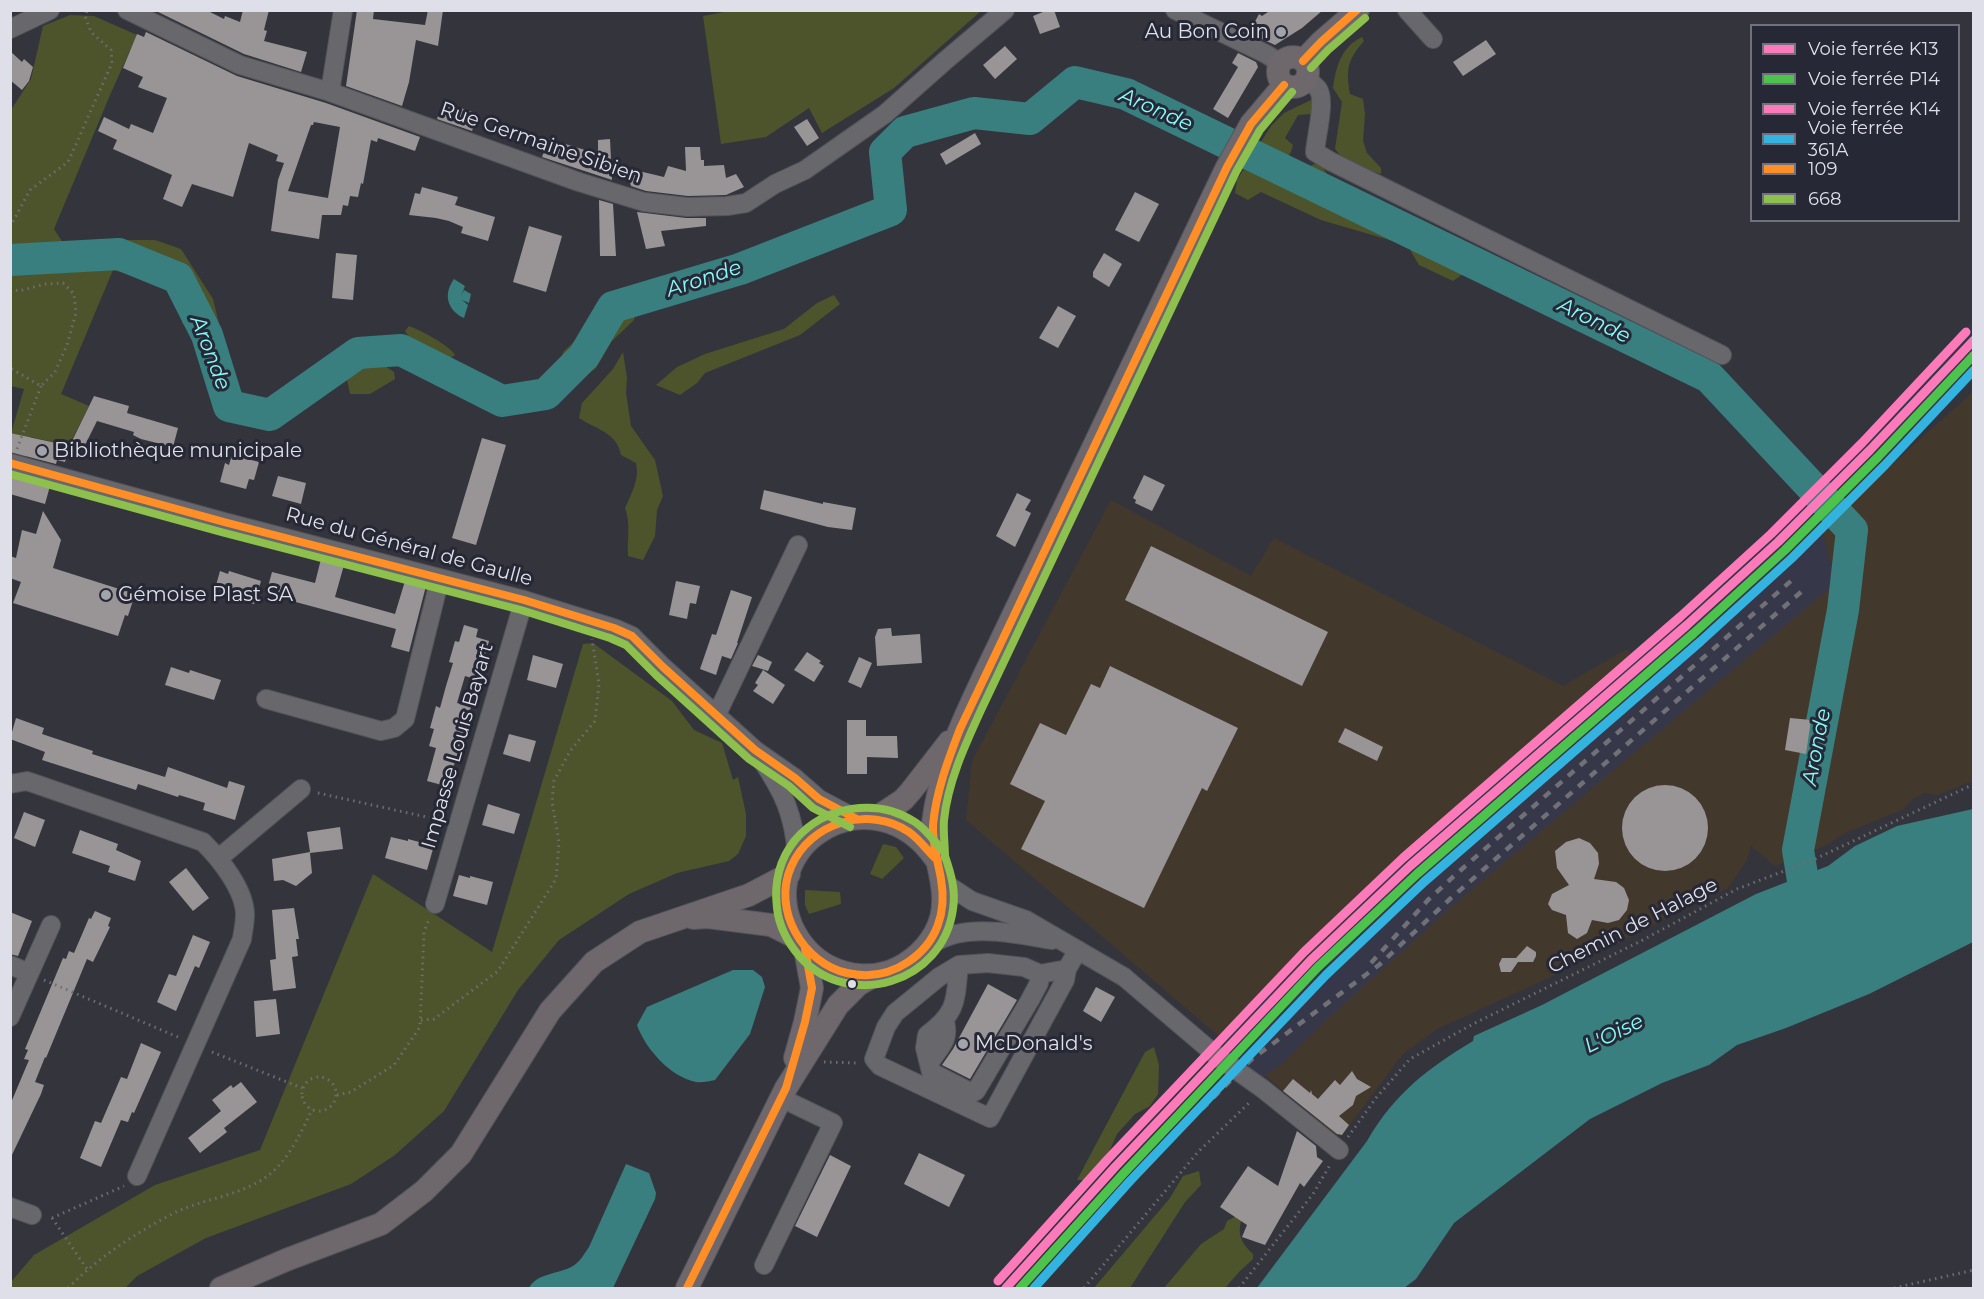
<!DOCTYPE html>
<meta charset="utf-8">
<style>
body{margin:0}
#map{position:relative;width:1984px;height:1299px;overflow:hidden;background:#34353c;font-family:Montserrat,sans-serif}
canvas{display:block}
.frame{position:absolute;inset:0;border:12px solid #dedfe8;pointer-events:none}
.legend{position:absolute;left:1750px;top:24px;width:210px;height:198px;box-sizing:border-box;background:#272836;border:2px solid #70717d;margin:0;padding:8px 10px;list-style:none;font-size:18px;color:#dedfe8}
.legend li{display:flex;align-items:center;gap:12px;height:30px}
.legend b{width:30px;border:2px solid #70717d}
</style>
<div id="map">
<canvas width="1984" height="1299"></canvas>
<div class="frame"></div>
<ul class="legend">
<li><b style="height:8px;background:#fc7aba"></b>Voie ferrée K13</li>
<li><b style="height:8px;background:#4dc24d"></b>Voie ferrée P14</li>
<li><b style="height:8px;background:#fc7aba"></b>Voie ferrée K14</li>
<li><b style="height:8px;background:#33b3df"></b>Voie ferrée 361A</li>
<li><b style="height:8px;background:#ff8e27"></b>109</li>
<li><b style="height:8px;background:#8dc04c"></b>668</li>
</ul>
</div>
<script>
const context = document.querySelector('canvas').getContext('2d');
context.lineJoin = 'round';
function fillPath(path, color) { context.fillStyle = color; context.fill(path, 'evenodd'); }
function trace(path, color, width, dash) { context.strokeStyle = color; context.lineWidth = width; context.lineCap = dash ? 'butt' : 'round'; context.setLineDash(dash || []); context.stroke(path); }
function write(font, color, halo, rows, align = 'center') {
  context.font = font + ' Montserrat,sans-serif'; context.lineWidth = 6; context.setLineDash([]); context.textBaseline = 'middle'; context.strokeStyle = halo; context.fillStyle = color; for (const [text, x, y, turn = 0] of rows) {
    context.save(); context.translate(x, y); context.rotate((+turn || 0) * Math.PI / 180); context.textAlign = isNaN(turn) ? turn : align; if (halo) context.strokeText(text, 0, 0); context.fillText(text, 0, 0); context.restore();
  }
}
fillPath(new Path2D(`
 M1973,392V781L1937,795L1924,793L1913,799L1904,809L1843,834L1827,845L1775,866L1751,846L1747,860L1728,888L1540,982L1437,1029L1403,1054L1342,1135L1335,1134L1256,1068L966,820L972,761L1111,500L1251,576L1274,538L1563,686L1627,649L1651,679Z`), '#43382c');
fillPath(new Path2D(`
 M1973,321V374L1884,472L1823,534L1836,583L1449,909L1332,1015L1284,1062L1255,1083L1212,1051L1410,856L1716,585L1841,468L1845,459Z`), '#363849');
fillPath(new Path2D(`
 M735,10H981V11L894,88L822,133L809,108L766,137L721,144L703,16Z
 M70,15L94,16L137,35L110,95L54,229L65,246L95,240H155L181,249L213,299L231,373L214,377L208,374L200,356L197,338L182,323L181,304L162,281H154L113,270L61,394L89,406L69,445L58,441L57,443L31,437L26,457L11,452V433L24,389L11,386V110L31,79L43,26Z
 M1362,37L1364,41C1347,60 1346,70 1350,94L1363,99L1365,114L1363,141L1367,153L1381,168V174L1346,162L1335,149L1342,102L1333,88C1336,67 1341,47 1362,37Z
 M1311,100L1313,102L1311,114L1298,115L1285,138L1293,145L1291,152L1275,175C1283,185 1290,183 1302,179L1310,166L1319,162C1332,181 1331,179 1320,200L1346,211L1415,220L1467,246L1473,262L1467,271L1453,281L1419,265L1409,248L1403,244L1321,220L1261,192L1248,200L1235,193L1237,180L1271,126L1284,113Z
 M620,293H627L628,297L601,321L580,350L578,356L569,365L550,381L535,385L557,367L564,351L590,327L600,309Z
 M834,295L840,304L800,335L705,373L697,383L680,395L656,385L677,367L705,354L784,329L817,303Z
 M629,314L635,315L634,320L611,342L596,368L580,380L577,378C579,371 584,368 588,362C601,345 607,322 629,314Z
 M409,326C420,330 449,345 455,355L447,360L414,345L405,331Z
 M623,352L627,378L626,393L631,426L655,460L663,496L657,510L655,536L643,560L628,556C627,539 631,524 625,508C631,494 640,479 636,463L621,455C617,432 595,429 579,418L582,403L613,369Z
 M342,353L385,366L394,372L395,379L370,394H350L347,379L342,376C320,386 307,408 285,418L273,413L271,407L273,397L287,389L301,376Z
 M425,357L442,363L461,375L463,387C445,385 431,377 418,365Z
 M593,643L672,701L694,730L722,743L733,780L738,777L746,814V836L738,854L729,861L677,873L629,894L559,940L518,990L444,1111L395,1155L351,1184L206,1238L137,1276L125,1288H11V1282L34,1255L155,1185L260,1150L373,874L492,952L583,644Z
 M883,844L896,847L904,858L882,879L870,874Z
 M805,890L840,892L841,904L809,914L805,905Z
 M1154,1047L1159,1065L1158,1094L1150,1106L1135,1114L1117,1134L1102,1168L1090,1180H1077L1145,1052Z
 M1199,1171L1201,1185L1185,1202L1130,1288H1094L1170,1198L1183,1176Z
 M1244,1212C1237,1231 1238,1240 1253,1254V1259L1239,1272L1225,1288H1164L1201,1244L1224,1229L1227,1221Z`), '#4d542b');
fillPath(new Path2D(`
 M454,279L465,286L461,296L464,290L471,294L469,303L462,300L468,305L464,318C447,310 443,294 454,279Z
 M1973,809V942L1869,994L1786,1028L1737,1045L1709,1065L1662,1083L1590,1119L1454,1223L1416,1279L1404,1288H1257L1367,1141C1395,1093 1427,1069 1473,1041L1474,1036L1542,1005L1756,894L1828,866L1855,846L1897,826Z
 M733,970H753L762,977L765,987L750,1034L715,1080C709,1081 702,1083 696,1082C670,1077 645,1048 637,1025L647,1007Z
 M626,1164L649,1173L656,1193L655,1199L613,1288H529C537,1273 559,1274 573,1266C580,1262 584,1254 589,1247Z`), '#397f7f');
trace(new Path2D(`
 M10,260L119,254L178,278L207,335L229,406L270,415L358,353L401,350L502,401L546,394L584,356L613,307L740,269L891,210L885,152L905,132L974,113L1030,119L1075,82L1126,94L1709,377L1852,530L1843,610L1798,850L1809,918`), '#397f7f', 32);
fillPath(new Path2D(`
 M154,10H206L224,19L225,16L240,22L243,10H269L264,30L267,31L264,41L307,52L301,72L244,54Z
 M357,10H374L373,19L425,25L428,10H443L438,46L416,40L409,82L402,106L346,86Z
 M1048,10H1054L1060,27L1040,34L1033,16Z
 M1271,10H1323L1302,28L1275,45L1249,33L1259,14L1262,16Z
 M146,32L237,76L326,103L420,137L415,151L378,138L377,142L371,140L363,184L361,183L358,197L350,196L348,206L343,205L341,215H322L319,239L271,231L278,180L284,163L276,161L278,155L249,143L233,197L192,184L182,207L163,199L172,175L113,149L117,140L98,131L104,117L129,129L131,124L153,133L167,98L138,87L143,77L123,68L137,34L144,37ZM314,122L340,127L328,198L288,191L311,125H313Z
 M1486,40L1496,54L1463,76L1453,62Z
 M1005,46L1017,59L995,79L983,65Z
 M10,51L22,62L24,59L33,67L29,81L22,90L10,80Z
 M1238,53L1256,62L1258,67L1228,118L1213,109L1238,67L1232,63Z
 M443,102L478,114L472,131L437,119Z
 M807,119L819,138L807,146L794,127Z
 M975,133L981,144L946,165L940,154Z
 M549,139L598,154V140L610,139L612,180L542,157Z
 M685,147H700L701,160H704V166L724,165L726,178L736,174L744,187L726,195L688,196L646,191L631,186L626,168L664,177L668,166L686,171Z
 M422,187L458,197L455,205L495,217L488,241L461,233L463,227L449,221L436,218L409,215L415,193L420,194Z
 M1135,192L1159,204L1139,242L1115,230Z
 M599,200L613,204L616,256H600Z
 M637,212L686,218H706V226L661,231L665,246L646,249Z
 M529,226L562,236L546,292L513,282Z
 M336,253L357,255L353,300L332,298Z
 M1104,253L1122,264L1109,287L1093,277V272Z
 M1058,306L1076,316L1058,348L1039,338Z
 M94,396L129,406L127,413L178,428L173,447L141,439L133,435L134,432L97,421L83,449L71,443Z
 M10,433L70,446L65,462L57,460L56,464L10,452Z
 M482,438L506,445L476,545L452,538Z
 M232,455L259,462L254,480L249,479L246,489L220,482L225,463L229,465Z
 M10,475L50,486L45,504L10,494Z
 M1144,475L1165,485L1152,511L1135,503L1136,500L1133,498Z
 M278,476L306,483L301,504L272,496Z
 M764,490L823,504V502L856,508L852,530L828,527L760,509Z
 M1017,493L1031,500L1025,510L1031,513L1015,547L996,536Z
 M43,511L61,540L53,568L135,594L128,616L125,615L118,636L13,603L21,582L10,578V556L16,558L22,530L36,534Z
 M1151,546L1328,632L1302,686L1125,600Z
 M321,559L344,565L335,597L395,614L405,581L426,586L409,652L391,647L396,629L266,594L272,572L315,583Z
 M220,571L228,574L229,571L261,581L254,604L232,598L222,594L223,591L215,589Z
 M676,581L700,586L696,604L690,603L687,619L669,615Z
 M731,590L752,597L737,643H738L731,659L722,656L716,675L700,669L712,634L716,635Z
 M464,625L478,629L476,637L489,641L478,680L465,676L457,703L471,707L450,779L444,777L442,785L427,781L436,748L429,746L434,729L430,728L436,706L440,708L446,686L453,663L449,662L455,641L459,642Z
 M891,628L892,636L920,634L922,663L877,666L875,637L878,629Z
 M807,652L821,661L819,663L824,666L814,682L794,670Z
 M533,655L563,664L556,688L527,680Z
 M758,655L772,662L768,671L752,666Z
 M859,657L872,663L861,688L848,682Z
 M1110,666L1238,728L1207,791L1202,788L1144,908L1021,849L1045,801L1010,784L1040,723L1066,735L1091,684L1100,688Z
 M171,667L189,673L190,670L221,680L214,700L165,685Z
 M763,670L785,685L773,704L753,691L758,685L755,683Z
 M16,718L44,728L42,734L93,751L92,754L165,777L168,767L227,788L229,781L245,786L235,820L203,810L205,803L179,795L178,797L138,784L136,790L42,760L45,752L10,739Z
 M1790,718L1811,720L1806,754L1785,750Z
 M847,720H866V736H897L898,758L867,757V774H847Z
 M1345,728L1383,747L1377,761L1338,742Z
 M509,734L536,741L530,762L503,754Z
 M1622 828a43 43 0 1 1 86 0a43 43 0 1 1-86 0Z
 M488,804L520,814L514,834L482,825Z
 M24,812L45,820L35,847L14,838Z
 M340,827L343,849L310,853L312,873L296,886L283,880L274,881L272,859L310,852L307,832Z
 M80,830L118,844L116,850L141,861L135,881L108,872L110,866L72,853Z
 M391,837L408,841V839L423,843L422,845L433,849L427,870L385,858Z
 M1579,838L1590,843L1598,853L1599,864L1594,879L1616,882L1624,888L1629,900L1627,910L1619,920L1608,923L1592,920L1587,933L1577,939L1568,933L1566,915L1552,910L1548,904L1552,894L1569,885L1557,868L1555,851L1566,842Z
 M186,868L209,898L193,911L169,882Z
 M459,875L470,878V876L493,882L487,905L453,896Z
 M294,908L299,939H296L298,956L292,957L296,988L273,991L270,960L276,959L272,910Z
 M95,911L111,918L108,926L110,927L93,962L87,959L46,1058L45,1057L35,1082L44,1085L41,1094L10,1159V1105L29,1060L24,1059L28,1050L25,1049L63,958L66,959L69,951L74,953L89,918L91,919Z
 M10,912L32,921L18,956L10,954Z
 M193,935L210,942L199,968L195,966L176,1011L157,1002L169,974L176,976Z
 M1527,946L1536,952V956L1533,962H1518L1511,972H1501L1499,964L1502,958H1516Z
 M988,984L1017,1000L970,1079L942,1065L953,1049Z
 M1096,987L1115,997L1101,1022L1083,1011Z
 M276,999L280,1034L256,1037L254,1001Z
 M141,1043L161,1052L134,1113L132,1112L128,1122L121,1120L101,1167L80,1158L95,1121L101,1123L121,1077L127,1079Z
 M1352,1071L1357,1079L1371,1087L1356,1096L1353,1105L1339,1116L1349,1125L1342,1135L1337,1134L1283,1091L1293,1079L1310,1093L1311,1090L1312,1094L1318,1099L1335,1080L1340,1085Z
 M241,1082L257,1102L224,1128L227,1132L200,1153L188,1138L221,1111L212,1100L231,1085L233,1088Z
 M1297,1131L1316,1146L1317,1157L1323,1161L1304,1187L1300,1183L1265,1245L1242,1237L1247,1225L1220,1207L1248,1166L1278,1186Z
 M919,1153L965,1175L949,1207L904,1184Z
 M830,1155L851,1166L817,1237L795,1226Z`), '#999596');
const minor = new Path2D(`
 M127,10L240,65L330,92L579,182L644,202L687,207L727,206L746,203L775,184L805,170L885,114L946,60L1005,10
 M1175,10L1266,54L1280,63
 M1407,10L1433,39
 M10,29L50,10
 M1307,79C1310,82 1315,85 1318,89C1326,100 1316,137 1315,152L1330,161L1722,355
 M330,92L343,10
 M10,463L224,522L524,600L614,628L632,636L663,667L755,750L795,778L819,799L855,818
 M266,699L381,731L394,728L405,719L440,578
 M716,716L798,545
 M761,759C784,793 794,815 797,856
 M10,784L27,781L203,842C220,859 245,890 245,915C245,923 243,931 242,939L137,1176
 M219,858L301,789
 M943,882L972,901L1026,920L1124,977L1218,1057L1263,1089L1339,1150
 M435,904L524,600
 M929,944C938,941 947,936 956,934C987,927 1021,935 1052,940
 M10,965L29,973
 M959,965C955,1001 958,1012 927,1035L925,1048L931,1072L972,1093L976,1091L1030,1000L1039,983L1040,974
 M1067,969L1040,974L1024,967L988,963L959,965L939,977L895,1013L886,1027L874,1059L880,1066L990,1118L1065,980L1067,969L1078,950
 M10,1017L51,925
 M930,1062C940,1047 950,1040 945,1022
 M10,1207L32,1215
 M764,1265L833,1123L781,1098`);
const major = new Path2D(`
 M1278 72a15 15 0 1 1 30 0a15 15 0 1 1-30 0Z
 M1303,61L1321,42L1358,10
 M876,818L903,800L911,791L949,742
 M935,858C874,771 755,841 792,927C800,944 811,957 828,966C849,977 876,979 898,968C918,958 935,940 941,918C950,883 928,851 934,816C942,760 974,697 998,647L1227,167L1251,124L1284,85
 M693,918L708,917L771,925L797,938
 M795,1058L805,1022L812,988L805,949
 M221,1288L286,1260L381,1224L424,1191L461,1154L550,1011L594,962L640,932L749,895L789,874
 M687,1288L786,1088L838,1005L858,985L875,975`);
trace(minor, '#53545b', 20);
trace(major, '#53545b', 24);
trace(new Path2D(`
 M10,227L30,190L68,162L112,63L111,50L91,32L85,16L87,10
 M10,289L19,291L46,284L63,283L74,294L76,313L67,345L55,372L41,386L10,368
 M17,449L41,386
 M318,793L440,820
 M44,980L178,1037
 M421,1020L434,1019L498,971L556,879L559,842L552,801L554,781L570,751L595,721L599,684L592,639
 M212,1052L302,1088
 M824,1062L856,1063
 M302 1094a17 17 0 1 1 34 0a17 17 0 1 1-34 0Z
 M337,1095L351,1092L394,1065L420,1027L424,932L429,919
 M1348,1137L1376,1098L1410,1059L1473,1024L1641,941L1737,889L1813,860L1974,784
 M52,1218L124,1186
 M52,1218L87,1269
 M68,1288C98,1258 134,1234 172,1214C199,1200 232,1197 258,1182C284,1169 301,1134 312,1109
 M1084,1288L1198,1152L1251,1101
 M1239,1288L1313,1194L1330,1165
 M1894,1288L1974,1270`), '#6d6d72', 3, [1.5, 4.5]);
trace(minor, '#67676c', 18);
trace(major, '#6e676c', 22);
trace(new Path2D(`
 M1371,963L1428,900L1454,876L1792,580
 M1202,1109L1252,1059L1379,965L1451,898L1801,592`), '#707076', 4.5, [8, 8]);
trace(new Path2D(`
 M1303,61L1321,42L1357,10
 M10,463L224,522L524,600L614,628L632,636L663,667L755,750L795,778L819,799L855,818
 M935,858C927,850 919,839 909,832C869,805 810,822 791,867C772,910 803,963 847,973C869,978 890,974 908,962C937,943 947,912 941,879C938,861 932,843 933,825C936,792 948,760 960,729L1227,167L1251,124L1284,85
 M687,1288L786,1088L805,1022L812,988L805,949`), '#ff8e27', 8);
trace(new Path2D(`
 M1311,68L1328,50L1365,18
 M10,474L221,532L521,610L610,638L626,645L656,675L749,759L789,786L813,808L850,827
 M943,851C934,841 927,830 915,822C877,797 824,806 795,840C779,860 774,884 777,908C779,927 788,943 800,957C850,1011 943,983 953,909C956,890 951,874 945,856
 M945,858C945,845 943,832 944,820C948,781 966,743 982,708L1236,172L1260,130L1292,92`), '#8dc04c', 8);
trace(new Path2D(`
 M1006,1288L1115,1167L1311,960L1410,866L1687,625L1778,542L1870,450L1974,340`), '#fc7aba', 9);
trace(new Path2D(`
 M1020,1288L1123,1174L1318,967L1417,874L1694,633L1785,550L1878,457L1974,355`), '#4dc24d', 9);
trace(new Path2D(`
 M998,1281L1107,1160L1304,952L1403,858L1680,617L1771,534L1862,443L1966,332`), '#fc7aba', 9);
trace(new Path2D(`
 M1034,1288L1130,1181L1326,975L1424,882L1701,641L1792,558L1885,465L1974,370`), '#33b3df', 9);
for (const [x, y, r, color] of [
 [1281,32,6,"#a2a4ac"],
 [42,451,6,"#a2a4ac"],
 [106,595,6,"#a2a4ac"],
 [852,984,5,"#dedfe8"],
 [963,1044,6,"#a2a4ac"]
]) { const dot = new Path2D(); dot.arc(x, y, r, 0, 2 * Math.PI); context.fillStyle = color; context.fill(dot); trace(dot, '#272836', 2); }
write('20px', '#dedfe8', '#272836', [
 ["Au Bon Coin",1269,32,"right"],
 ["Bibliothèque municipale",54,451],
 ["Gémoise Plast SA",118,595],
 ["McDonald's",975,1044]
], 'left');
write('20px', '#dedfe8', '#272836', [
 ["Rue Germaine Sibien",541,143,19],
 ["Rue du Général de Gaulle",409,547,15],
 ["Impasse Louis Bayart",458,746,-74],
 ["Chemin de Halage",1633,926,-27]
]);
write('italic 21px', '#87fafa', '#272836', [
 ["Aronde",1156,110,24],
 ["Aronde",704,279,-18],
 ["Aronde",1594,321,26],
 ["Aronde",210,353,69],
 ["Aronde",1817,747,-79],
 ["L'Oise",1614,1034,-26]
]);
</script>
